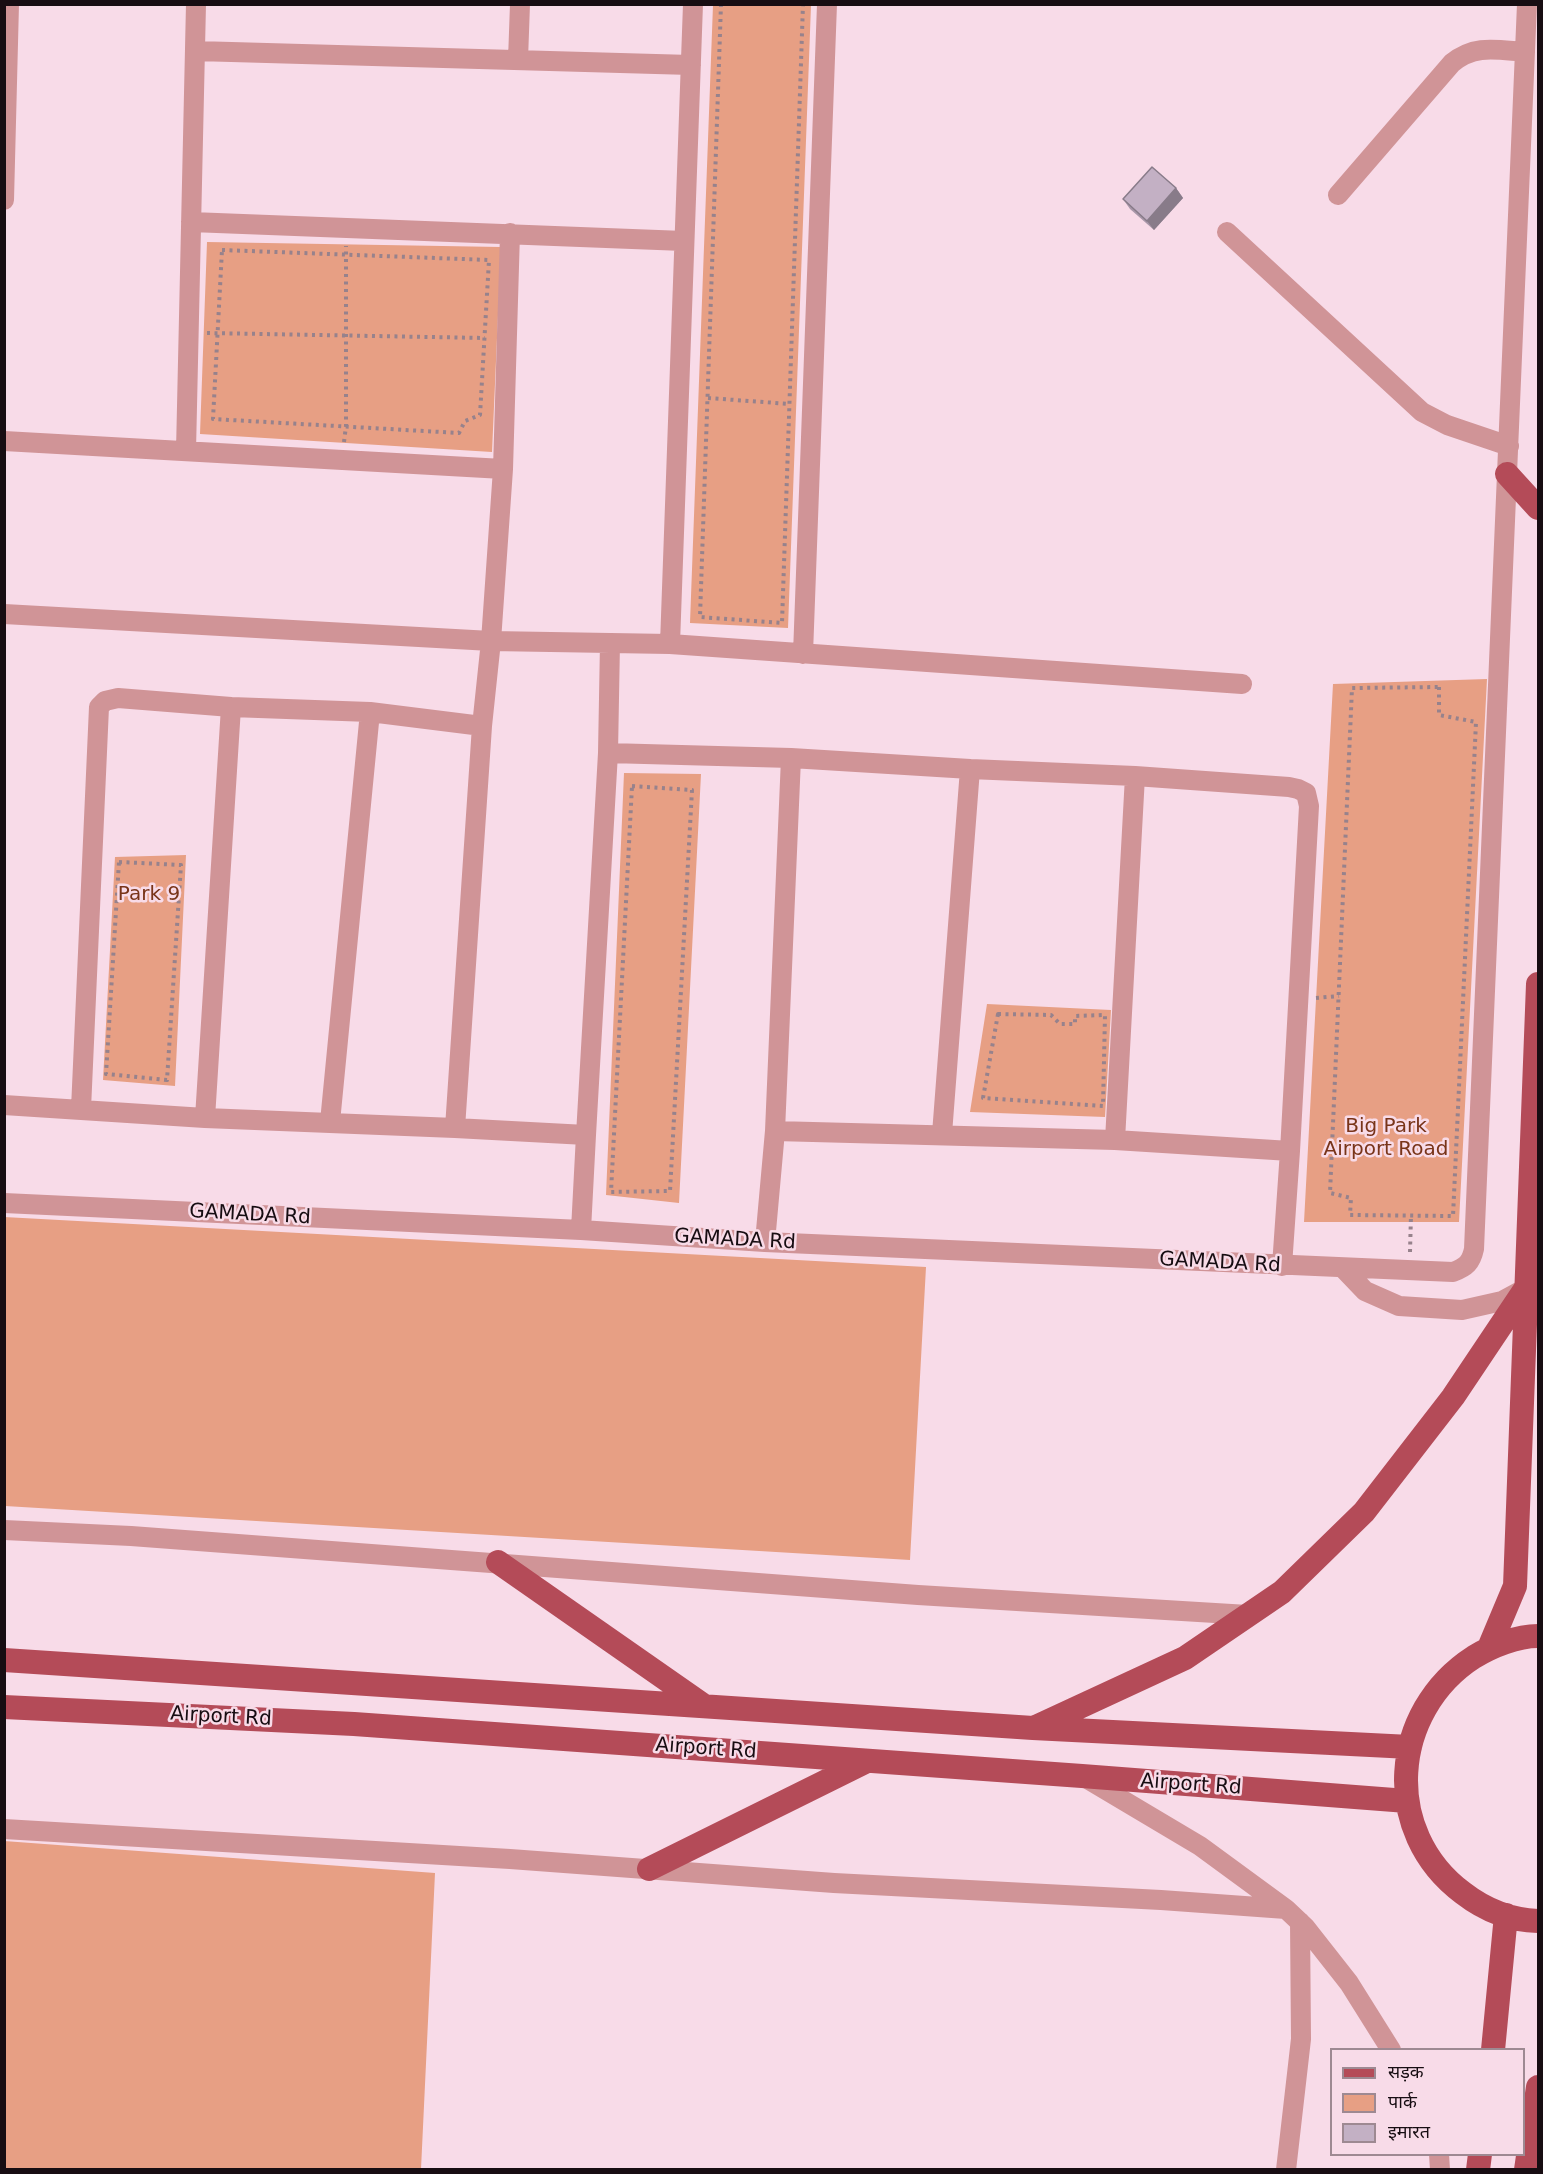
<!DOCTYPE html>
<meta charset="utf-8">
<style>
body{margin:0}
#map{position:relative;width:1543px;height:2174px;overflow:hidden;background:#f8dbe8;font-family:"DejaVu Sans","Noto Sans Devanagari",sans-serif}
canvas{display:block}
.frame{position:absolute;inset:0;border:6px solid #170d12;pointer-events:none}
.legend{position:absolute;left:1330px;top:2048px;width:195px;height:108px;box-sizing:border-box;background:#f8dbe8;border:2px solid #9e8992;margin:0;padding:8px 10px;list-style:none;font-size:18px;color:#170d12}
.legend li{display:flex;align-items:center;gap:12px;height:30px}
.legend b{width:30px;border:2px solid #9e8992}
</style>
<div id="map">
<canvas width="1543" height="2174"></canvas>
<div class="frame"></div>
<ul class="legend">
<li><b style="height:8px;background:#b44b58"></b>सड़क</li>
<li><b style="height:16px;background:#e79f84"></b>पार्क</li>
<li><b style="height:16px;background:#c3b0c4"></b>इमारत</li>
</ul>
</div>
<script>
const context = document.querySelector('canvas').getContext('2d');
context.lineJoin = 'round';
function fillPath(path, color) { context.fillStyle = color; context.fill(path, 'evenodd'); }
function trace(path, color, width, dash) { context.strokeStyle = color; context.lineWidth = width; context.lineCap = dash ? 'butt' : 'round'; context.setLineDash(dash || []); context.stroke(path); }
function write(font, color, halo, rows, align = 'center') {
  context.font = font + ' "DejaVu Sans",sans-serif'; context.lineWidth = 5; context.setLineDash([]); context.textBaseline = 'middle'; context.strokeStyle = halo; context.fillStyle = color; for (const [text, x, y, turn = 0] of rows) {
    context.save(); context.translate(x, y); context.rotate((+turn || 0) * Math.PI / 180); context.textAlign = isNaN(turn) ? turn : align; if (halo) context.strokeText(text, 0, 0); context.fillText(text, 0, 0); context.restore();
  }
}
fillPath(new Path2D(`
 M713,5H811L788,628L690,623Z
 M207,242L501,247L492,452L200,434Z
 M1487,679L1459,1222H1304L1333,684Z
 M624,773L701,774L679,1203L606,1195Z
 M186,855L175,1086L103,1080L115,857Z
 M987,1004L1111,1010L1105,1117L970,1112Z
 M4,1217L926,1267L910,1560L5,1506Z
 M4,1841L435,1873L421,2169H5Z`), '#e79f84');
trace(new Path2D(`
 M721,4L700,617L782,623L803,4
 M222,250L489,260L480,415L465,421L459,433L213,419Z
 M207,333L485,338
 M708,398L790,404
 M344,442L346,426V246
 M1439,687V715L1476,722L1453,1216L1350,1215L1351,1198L1330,1193L1352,688Z
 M632,786L692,790L670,1191L611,1192Z
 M119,862L181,865L167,1080L106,1074Z
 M1316,998L1339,996
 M998,1014L1051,1015L1060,1024H1075V1016L1105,1015L1103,1106L983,1098Z
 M1410,1252L1411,1215`), '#97828c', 4, [3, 4.5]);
trace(new Path2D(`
 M196,51L691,65
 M518,60L520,4
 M1338,195L1452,63C1475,44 1497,50 1525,52
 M4,200L9,4
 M191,222L684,241
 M1227,232L1422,412L1447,425L1509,446
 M4,441L503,469
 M186,451L196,4
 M4,614L491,641L670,644L1242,684
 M670,644L693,4
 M803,654L827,4
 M231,707L370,712L482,726
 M608,753L791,758
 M1135,776L1289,787L1298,789L1306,793L1309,806L1290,1151
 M4,1105L205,1118L455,1128L586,1135L581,1230
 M81,1109L99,707L105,701L118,698L231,707L205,1118
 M330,1122L370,712
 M455,1128L482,726L491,641L503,469L510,233
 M775,1131L1115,1140
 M942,1134L970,769
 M586,1135L608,753L610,643
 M4,1203L581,1230L765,1242L1453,1272C1466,1267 1471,1263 1474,1249L1527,4
 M765,1242L775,1131L791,758L970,769L1135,776L1115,1140L1290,1151L1282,1266
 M1343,1268L1365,1291L1399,1306L1462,1310L1502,1301L1526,1288
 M4,1530L131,1536L918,1595L1248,1615
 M1084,1777L1200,1846L1286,1909L1305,1927L1349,1983L1391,2050
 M4,1829L510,1859L834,1883L1161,1900L1286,1909
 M1439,2154L1440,2170
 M1286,2170L1301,2039L1300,1922`), '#d09497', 20);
trace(new Path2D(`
 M1507,474L1538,508
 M498,1562L703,1705
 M1538,1636C1517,1636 1492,1646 1474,1657C1390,1711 1381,1832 1463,1893C1485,1910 1510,1920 1538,1921
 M1489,1648L1515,1586L1538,984
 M4,1660L1033,1728L1410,1747
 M4,1707L354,1724L1082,1776L1407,1801
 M1036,1727L1185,1658L1282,1592L1364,1512L1453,1397L1526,1288
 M649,1869L865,1762
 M1493,2050L1506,1915
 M1478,2170L1480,2154
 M1526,2170L1538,2087`), '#b44b58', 24);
fillPath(new Path2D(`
 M1176,188L1183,198L1154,230L1130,209L1123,199Z`), '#a897a9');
fillPath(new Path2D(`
 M1176,188L1183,198L1154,230L1147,221Z`), '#887b89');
const building = new Path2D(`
 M1152,167L1176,188L1147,221L1123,199Z`);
fillPath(building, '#c3b0c4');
trace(building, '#887b89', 1.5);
write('20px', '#793419', '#f8dbe8', [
 ["Park 9",149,895],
 ["Big Park",1386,1127],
 ["Airport Road",1386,1150]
]);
write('20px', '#170d12', '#f8dbe8', [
 ["GAMADA Rd",250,1215,3],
 ["GAMADA Rd",735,1240,3],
 ["GAMADA Rd",1220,1263,3],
 ["Airport Rd",221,1717,3],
 ["Airport Rd",706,1749,4],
 ["Airport Rd",1191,1785,4]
]);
</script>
